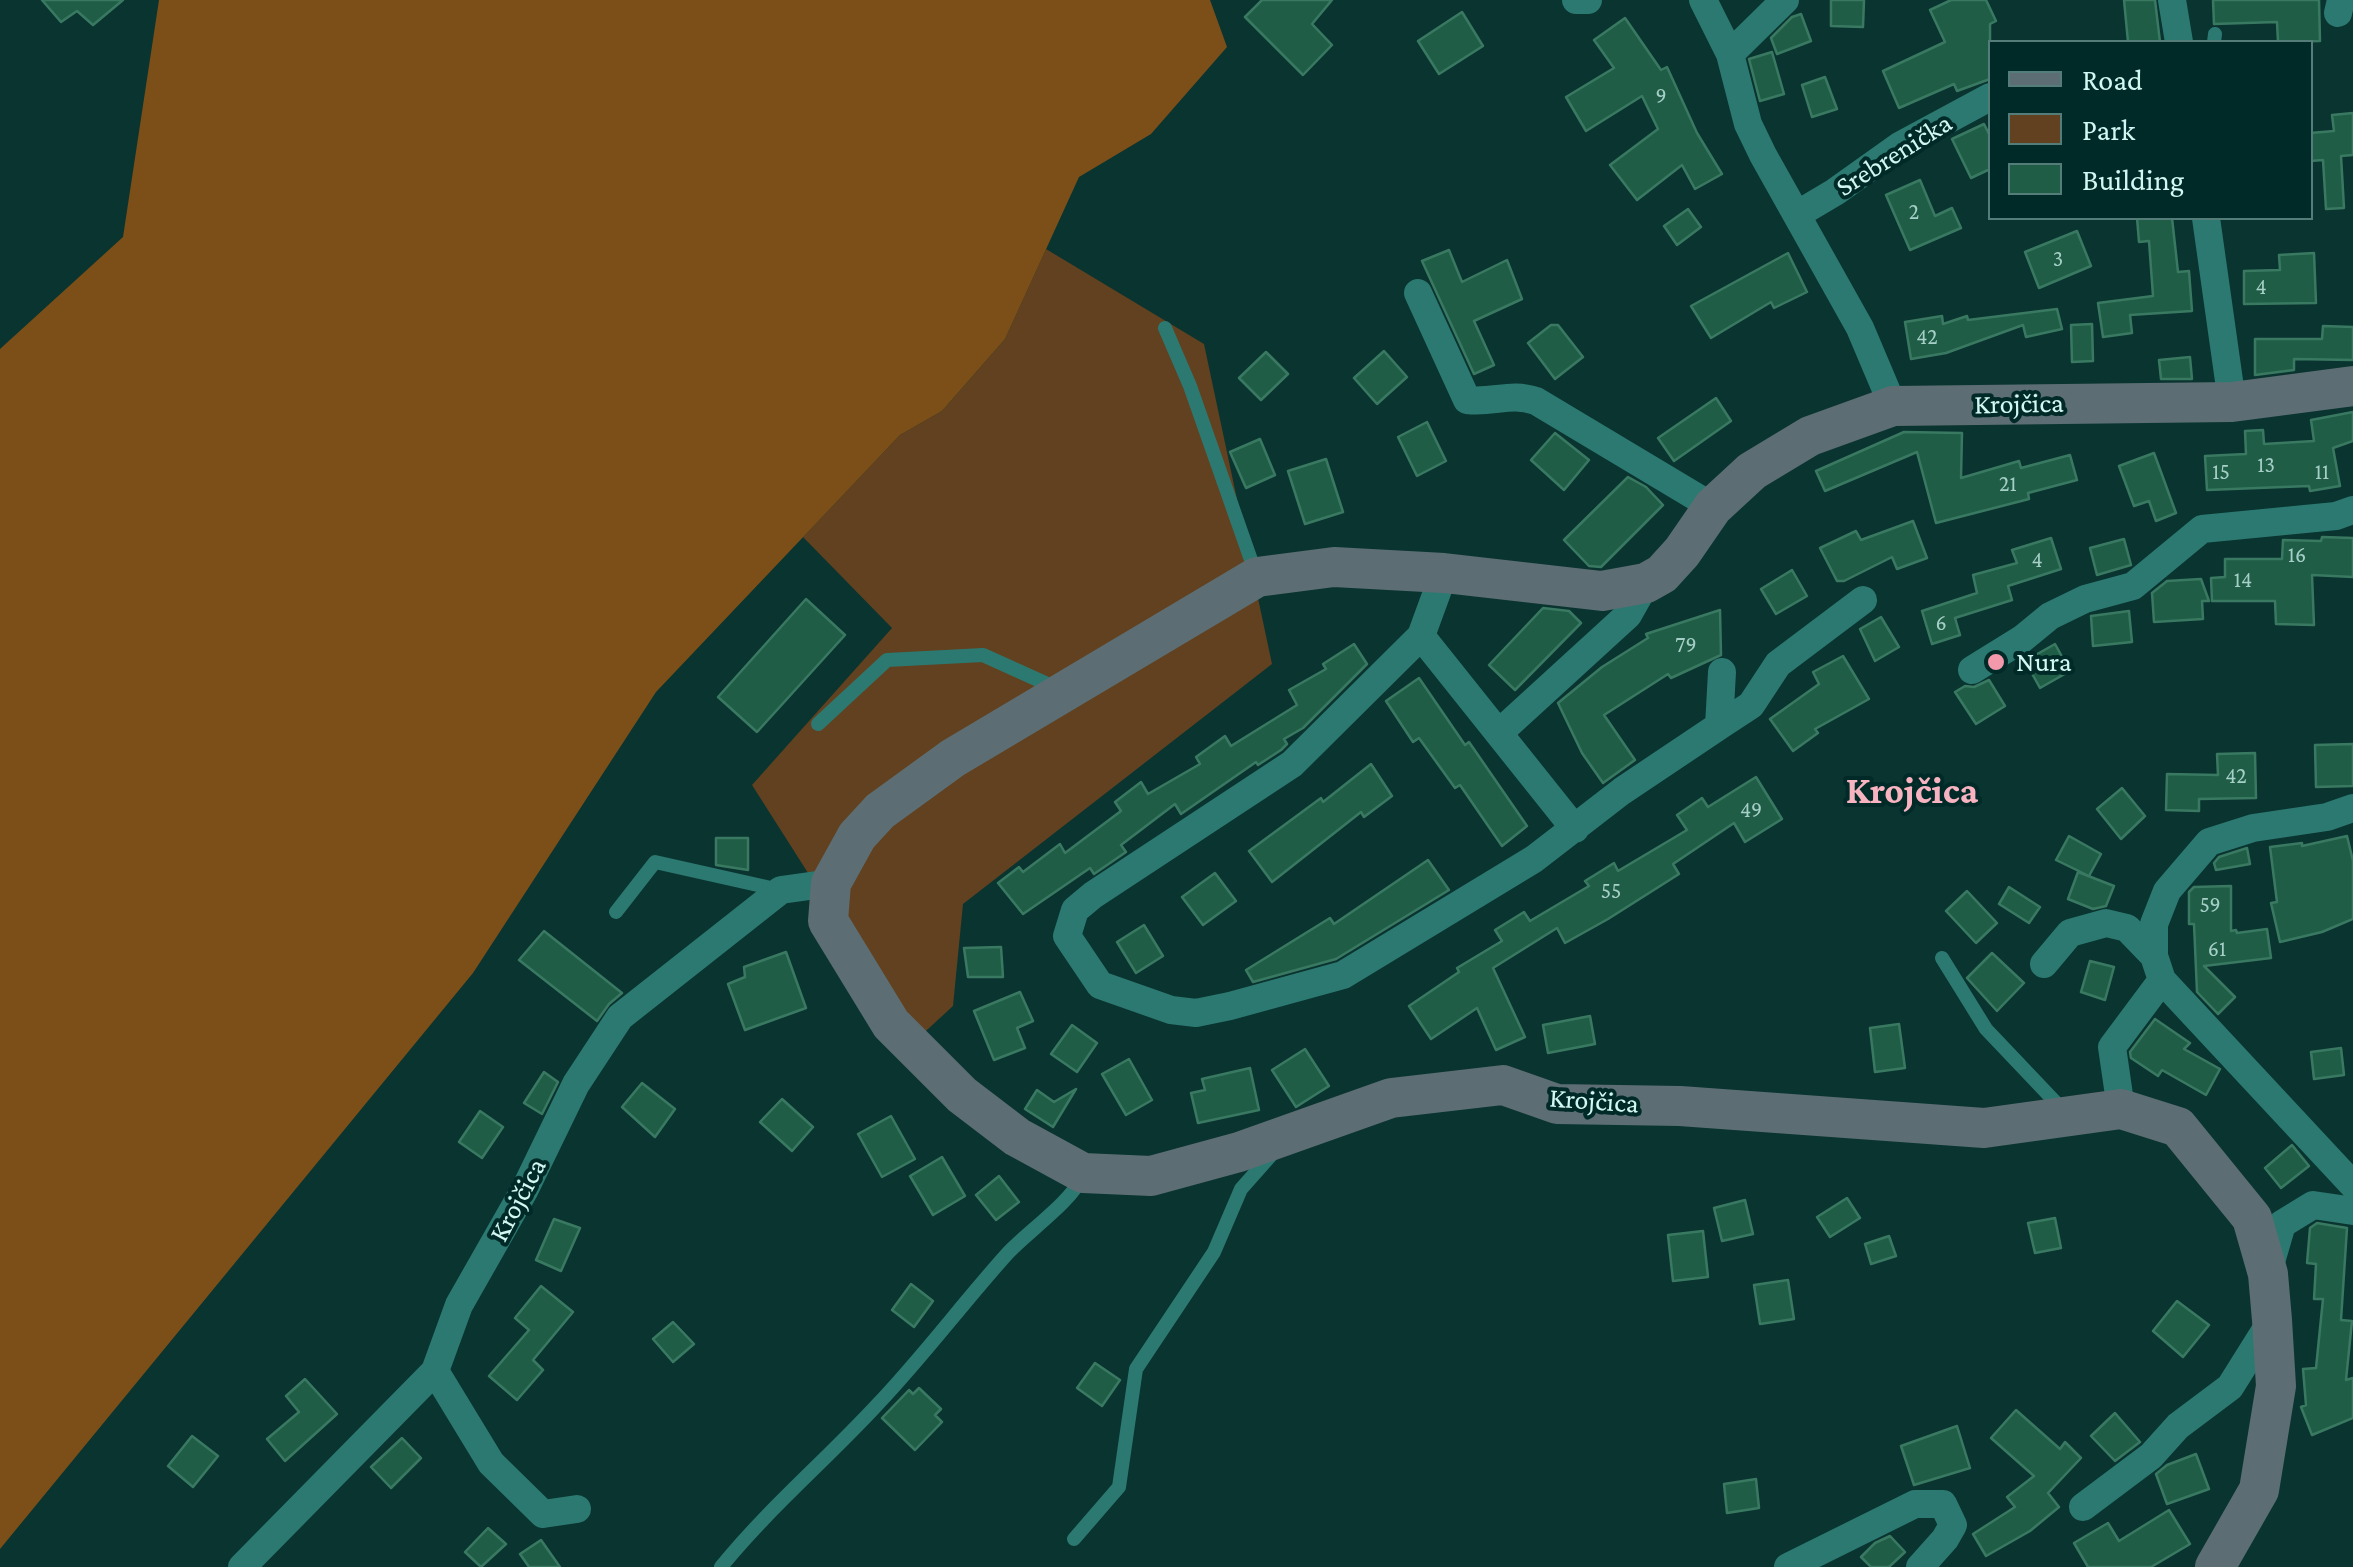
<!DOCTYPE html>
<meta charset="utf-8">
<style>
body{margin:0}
#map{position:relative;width:2353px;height:1567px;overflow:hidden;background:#0a3430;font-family:"Crimson Pro",serif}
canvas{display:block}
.legend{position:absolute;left:1988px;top:40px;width:325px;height:180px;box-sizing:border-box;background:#002a27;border:2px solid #547c78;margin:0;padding:12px 18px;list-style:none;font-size:30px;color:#d3f7f2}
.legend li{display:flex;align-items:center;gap:20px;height:50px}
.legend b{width:50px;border:2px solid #547c78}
</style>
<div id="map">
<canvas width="2353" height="1567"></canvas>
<ul class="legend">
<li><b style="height:12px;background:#5c6e73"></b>Road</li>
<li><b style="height:28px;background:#61411f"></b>Park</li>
<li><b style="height:28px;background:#1f5d47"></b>Building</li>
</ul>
</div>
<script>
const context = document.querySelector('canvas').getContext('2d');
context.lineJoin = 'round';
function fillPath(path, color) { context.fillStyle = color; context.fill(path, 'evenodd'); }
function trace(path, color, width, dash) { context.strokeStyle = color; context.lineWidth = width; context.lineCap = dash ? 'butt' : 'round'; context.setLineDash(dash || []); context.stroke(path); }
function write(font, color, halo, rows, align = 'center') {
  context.font = font + ' "Crimson Pro",serif'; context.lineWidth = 8; context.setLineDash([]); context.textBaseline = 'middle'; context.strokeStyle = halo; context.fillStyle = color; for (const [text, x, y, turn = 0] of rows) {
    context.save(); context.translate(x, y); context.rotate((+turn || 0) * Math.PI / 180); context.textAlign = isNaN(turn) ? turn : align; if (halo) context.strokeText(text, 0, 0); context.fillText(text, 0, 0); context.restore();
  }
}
fillPath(new Path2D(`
 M1046,249L1204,344L1272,664L963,904L953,1006L915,1041L752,785L892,628L803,537L900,435L942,411L1005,339Z`), '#61411f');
fillPath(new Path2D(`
 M159,0H1210L1227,47L1151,134L1079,177L1005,339L942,411L900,435L656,692L473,973L0,1549V349L123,237Z`), '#7c4f18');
const building = new Path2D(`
 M42,0H123L93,25L77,11L61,22Z
 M1262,0H1332L1312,24L1332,45L1303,75L1245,17Z
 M1831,0H1864L1863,27L1831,26Z
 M1951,0H1986L1996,21L1990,24V79L1957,91L1954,84L1899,108L1883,71L1945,42L1930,10Z
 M2124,0H2155L2160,42H2128Z
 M2213,0H2319L2320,41L2278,42L2277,22L2214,24Z
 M1462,12L1483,46L1439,74L1418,41Z
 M1801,14L1811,41L1777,54L1771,38L1792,17Z
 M1625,18L1661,70L1667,67L1697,133L1722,174L1695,189L1682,165L1637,200L1610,165L1658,129L1642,96L1586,131L1566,97L1614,68L1594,40Z
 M1772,52L1784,94L1760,101L1749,59Z
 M1825,77L1837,109L1812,117L1802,85Z
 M2353,113V155L2341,156L2344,208L2326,209L2323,160L2310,161V133L2334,131L2332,115Z
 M1984,124L1990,136V169L1971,178L1952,139Z
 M1920,180L1935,216L1952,208L1961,228L1910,250L1886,195Z
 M1688,209L1701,227L1677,245L1664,226Z
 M2137,218H2172L2178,272L2189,271L2192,311L2130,315L2132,333L2103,337L2098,303L2153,296L2149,241L2139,242Z
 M2077,231L2091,266L2039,288L2025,252Z
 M1449,250L1462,282L1507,260L1522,299L1474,321L1494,365L1474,374L1422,261Z
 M1788,253L1807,292L1774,308L1771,302L1711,338L1691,306Z
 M2314,253L2316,303L2244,304V271L2280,270L2279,255Z
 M2057,309L2062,329L2026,337L2023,325L1946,353L1911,359L1905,322L1942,316L1943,324L1967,316L1968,320Z
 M2092,324L2093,361L2072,362L2071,325Z
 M1551,325H1558L1583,357L1555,379L1528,343Z
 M2323,326L2353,327V360L2294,359V370L2255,375V339H2322Z
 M1384,351L1407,377L1377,404L1354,378Z
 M1266,352L1288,374L1261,400L1239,378Z
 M2190,357L2192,379H2161L2159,360Z
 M1716,398L1731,421L1674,461L1658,438Z
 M2353,412V441L2333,448L2340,486L2310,491L2309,486L2207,490L2205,456L2246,454L2245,431L2263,430L2264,444L2314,441L2311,420Z
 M1427,422L1446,461L1417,476L1398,437Z
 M1904,432L1962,433L1961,478L2019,461L2021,468L2070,455L2077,480L2028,493L2029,499L1936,523L1917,452L1825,491L1816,471Z
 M1555,433L1589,460L1564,490L1531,460Z
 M1260,439L1275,475L1246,488L1230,452Z
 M2154,453L2176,513L2156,521L2149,501L2134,506L2119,466Z
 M1326,459L1343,512L1305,524L1288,471Z
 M1628,477L1646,487L1663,505L1601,567L1589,566L1564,540Z
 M1913,521L1927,558L1897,569L1892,557L1844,581H1837L1820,548L1856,531L1861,540Z
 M2322,537L2353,538V577L2312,575L2314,625L2276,624L2275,601H2212L2211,578L2225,577V559H2282L2283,540L2321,541Z
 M2051,538L2061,569L2008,586L2012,600L1955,618L1960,635L1932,644L1922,611L1977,593L1973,575L2017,563L2012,550Z
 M2124,539L2131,565L2097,575L2090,548Z
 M1792,570L1807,596L1776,614L1761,589Z
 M2201,579L2209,601H2202L2203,619L2154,622L2152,593L2167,581Z
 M806,599L845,635L757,732L718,697Z
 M1543,608L1569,611L1581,623L1515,690L1489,665Z
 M1720,610L1721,655L1671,678L1668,674L1604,715L1635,760L1603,783L1582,753L1558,703L1602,667L1648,638L1646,634Z
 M2129,611L2132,642L2093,646L2091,616Z
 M1881,617L1899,647L1875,661L1860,629Z
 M1354,644L1367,664L1303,728L1284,739L1287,744L1281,750L1258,765L1256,762L1181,814L1175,804L1121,845L1126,852L1094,874L1090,868L1023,914L998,883L1019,867L1023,872L1060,844L1065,853L1121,811L1115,802L1141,782L1148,794L1200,764L1196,757L1225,736L1231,746L1297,705L1289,690L1326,669L1323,664Z
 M2055,644L2070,671L2040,688L2025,661Z
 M1843,656L1869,699L1815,729L1818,733L1793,751L1770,719L1819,684L1813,672Z
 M1419,678L1465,745L1469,742L1527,826L1502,846L1460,785L1455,788L1419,738L1413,742L1386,701Z
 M1989,680L2005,706L1976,724L1955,692L1965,686L1974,687Z
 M2353,744V786L2316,787L2315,745Z
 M2255,753L2256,798L2199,799V811L2166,810L2167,774L2218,775L2217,754Z
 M1371,764L1392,796L1364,817L1361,812L1272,882L1249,851L1321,798L1323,802Z
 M1756,777L1782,819L1745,842L1734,823L1673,864L1679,874L1608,919L1565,943L1557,928L1493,968L1525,1037L1496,1050L1477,1008L1431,1039L1409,1006L1459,972L1457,968L1502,941L1495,930L1524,912L1530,921L1589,886L1585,881L1614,863L1618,871L1687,830L1677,815L1702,798L1708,807Z
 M2122,788L2145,816L2121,839L2097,809Z
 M2069,836L2101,854L2089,876L2056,860Z
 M2347,836L2353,861V919L2322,932L2280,942L2271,903L2277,902L2270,847L2302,843V846Z
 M716,838H748V870L716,865Z
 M2247,848L2250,864L2216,870L2214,863L2219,857Z
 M1428,860L1449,890L1336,959L1253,982L1246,970L1330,918L1334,924Z
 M2078,872L2114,886L2106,906L2093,909L2068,899Z
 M1215,873L1236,901L1203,925L1182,897Z
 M2231,886V931L2236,930L2237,933L2267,929L2271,958L2204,966L2235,997L2218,1014L2197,992L2194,924H2189V892L2194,887Z
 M2009,887L2040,907L2029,923L1999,904Z
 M1967,891L1997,923L1976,943L1946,911Z
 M1144,925L1163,956L1136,973L1117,942Z
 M544,931L622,993L609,1004L597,1021L519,960Z
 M1001,947L1003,977H968L964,948Z
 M786,952L806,1008L745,1030L728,984L745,977L744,967Z
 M1992,953L2024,983L1997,1011L1967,978Z
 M2090,961L2114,967L2105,1000L2081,992Z
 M1020,992L1033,1021L1017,1028L1025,1048L994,1060L974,1011Z
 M1590,1016L1595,1044L1548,1053L1543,1025Z
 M2155,1019L2190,1043L2184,1049L2220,1069L2206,1095L2162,1070L2158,1076L2131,1058L2130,1052Z
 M1899,1024L1905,1068L1875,1072L1870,1028Z
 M1072,1025L1097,1043L1077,1072L1051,1054Z
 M2341,1048L2344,1075L2314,1079L2311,1052Z
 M1305,1049L1329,1086L1296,1107L1272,1070Z
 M1129,1059L1152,1100L1126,1115L1102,1074Z
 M1250,1068L1259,1110L1198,1123L1191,1093L1205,1090L1202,1079Z
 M544,1072L558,1082L542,1114L524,1103Z
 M642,1083L675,1109L655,1137L622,1107Z
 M1076,1089L1053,1127L1025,1109L1037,1090L1054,1102Z
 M782,1099L813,1127L792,1151L760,1122Z
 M480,1111L503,1127L482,1158L459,1142Z
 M891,1116L915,1159L882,1177L858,1134Z
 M2292,1145L2309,1166L2281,1188L2265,1168Z
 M942,1157L965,1196L933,1215L910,1176Z
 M999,1176L1019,1202L996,1220L976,1195Z
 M1847,1198L1860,1218L1830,1237L1817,1217Z
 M1745,1200L1753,1234L1722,1241L1714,1208Z
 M2055,1218L2061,1248L2035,1253L2028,1223Z
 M554,1219L580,1228L561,1271L536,1260Z
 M2317,1223L2347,1228L2341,1320L2352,1321L2346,1380L2353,1378V1418L2312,1435L2301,1407L2306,1405L2303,1369L2316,1368L2323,1299H2314L2316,1264L2307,1263L2310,1228Z
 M1703,1231L1708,1277L1673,1281L1668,1235Z
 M1889,1236L1896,1256L1871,1264L1865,1244Z
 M1788,1280L1794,1319L1760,1324L1754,1285Z
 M911,1284L933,1301L914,1327L892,1310Z
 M541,1286L573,1312L533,1360L543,1370L517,1400L489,1376L529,1330L515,1318Z
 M2177,1301L2209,1325L2183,1357L2153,1331Z
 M673,1322L694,1344L673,1362L653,1339Z
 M1095,1363L1120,1380L1102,1406L1077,1388Z
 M305,1379L337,1414L285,1461L267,1439L299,1412L286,1396Z
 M919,1388L941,1409L935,1415L942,1422L915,1450L882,1418L909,1390L913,1394Z
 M2016,1410L2060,1449L2065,1442L2081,1458L2048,1493L2059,1507L2030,1531L1986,1556L1973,1534L2015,1507L2007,1497L2034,1476L1991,1438Z
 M2115,1413L2140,1442L2115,1461L2091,1436Z
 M1957,1426L1970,1468L1914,1485L1901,1446Z
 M192,1436L218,1456L193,1487L168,1466Z
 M402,1438L421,1458L391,1488L371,1467Z
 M2196,1454L2209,1489L2167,1504L2156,1474L2167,1465Z
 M1756,1479L1759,1508L1727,1513L1724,1484Z
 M2169,1510L2190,1544L2151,1567H2088L2074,1543L2108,1523L2119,1541Z
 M488,1528L506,1544L481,1567L465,1552Z
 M1890,1536L1905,1552L1889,1567H1871L1861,1557L1875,1543Z
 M541,1540L560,1567H529L520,1554Z`);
fillPath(building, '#1f5d47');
trace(building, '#3a7961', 2.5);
trace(new Path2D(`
 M2214,42L2215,34
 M1165,328L1190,386L1257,577
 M818,724L887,660L983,655L1056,688
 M616,912L655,862L780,890
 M1942,958L1986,1029L2062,1109
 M1074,1539L1119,1487L1136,1369L1214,1252L1241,1189L1272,1154
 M721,1567C768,1509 825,1461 876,1406C922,1358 962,1304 1007,1254C1024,1235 1074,1199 1081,1178`), '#2c7972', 14);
trace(new Path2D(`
 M1576,0H1588
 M1703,0L1730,54L1748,124L1763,155L1860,328L1893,406
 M2172,0L2179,42
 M2338,13L2341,0
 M1730,54L1785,0
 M1798,214L1835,192L1901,145L1990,97
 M2206,218L2232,402
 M1418,293L1467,400C1495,403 1510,392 1536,401L1713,507
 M1444,573L1421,636L1292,764L1093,895L1075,910L1067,936L1100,985L1171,1010L1196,1013L1230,1006L1343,975L1534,859L1622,791L1719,726L1722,672
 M1421,636L1575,829
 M1972,670L2022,639L2050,616L2085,599L2133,586L2202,529L2336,516L2353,510
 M1719,726L1751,705L1778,664L1863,600
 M1500,732L1628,615L1646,583
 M2353,808L2327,817L2253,828L2209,842L2167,891L2154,924V956L2162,980L2353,1185
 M2044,964L2070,933L2106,923L2127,928L2154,956
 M2121,1109L2112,1047L2162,980
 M2268,1272L2282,1224L2313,1205L2353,1211
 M435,1371L491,1463L543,1514L577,1509
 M2083,1507L2151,1456L2178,1426L2230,1387L2272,1320
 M242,1567L435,1371L459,1305L525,1189L576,1084L620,1017L781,890L831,883
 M1788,1567L1915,1504H1943L1953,1525L1945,1539L1920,1567`), '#2c7972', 28);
trace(new Path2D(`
 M2215,1567L2259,1490L2276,1386L2272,1320L2268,1274L2252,1218L2178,1127L2121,1109L1984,1128L1680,1106L1557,1104L1503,1085L1391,1098L1239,1152L1151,1176L1083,1173L1017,1137L962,1095L891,1024L828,921L831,883L857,836L880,811L953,758L1257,577L1334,567L1444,573L1602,591L1646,583L1662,574L1682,552L1713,507L1752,471L1810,436L1893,406L2232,402L2353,386`), '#5c6e73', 40);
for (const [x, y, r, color] of [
 [1996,662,10,"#f29aac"]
]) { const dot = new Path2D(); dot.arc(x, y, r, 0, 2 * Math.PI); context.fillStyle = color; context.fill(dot); trace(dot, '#002a27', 4); }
write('22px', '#a6d0c7', null, [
 ["9",1661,96],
 ["2",1914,212],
 ["3",2058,259],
 ["4",2261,287],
 ["42",1927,337],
 ["13",2266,465],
 ["15",2221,472],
 ["11",2322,472],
 ["21",2008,484],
 ["16",2297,555],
 ["4",2037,560],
 ["14",2243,580],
 ["6",1941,623],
 ["79",1686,645],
 ["42",2236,776],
 ["49",1751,810],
 ["55",1611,891],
 ["59",2210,905],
 ["61",2217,949]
]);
write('28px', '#d3f7f2', '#002a27', [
 ["Srebrenička",1894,155,-32],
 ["Krojčica",2019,404,-1],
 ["Krojčica",1594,1101,4],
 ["Krojčica",518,1200,-62]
]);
write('28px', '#d3f7f2', '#002a27', [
 ["Nura",2016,662]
], 'left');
write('bold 38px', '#f7b3c0', '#002a27', [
 ["Krojčica",1912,791]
]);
</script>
